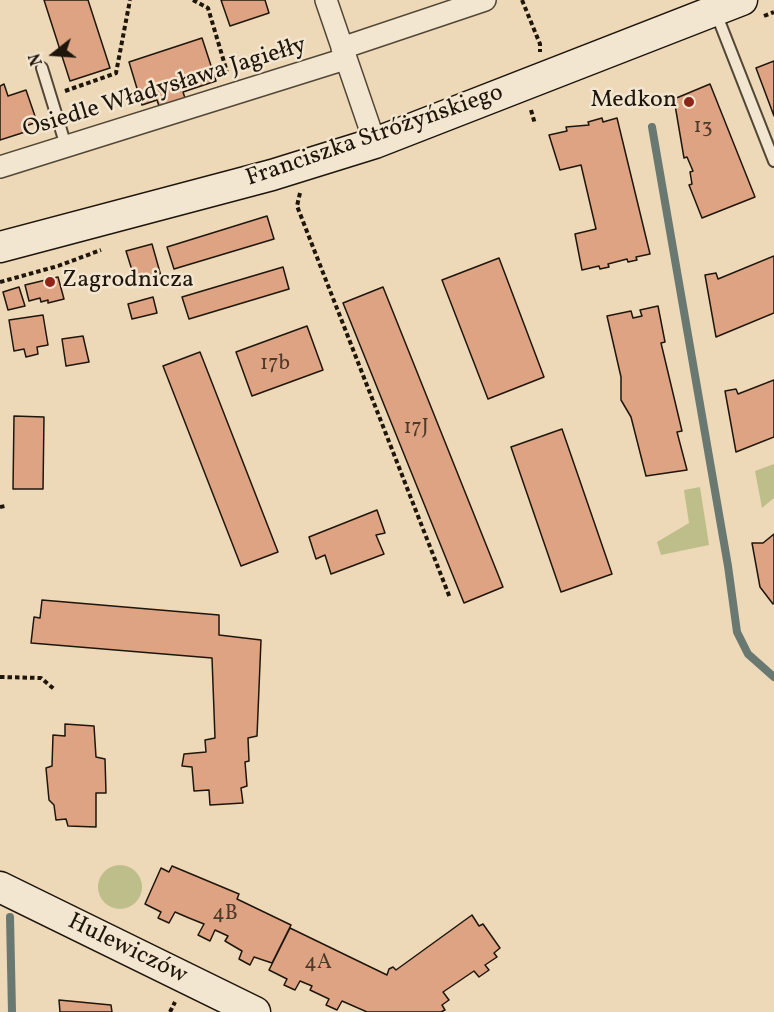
<!DOCTYPE html>
<meta charset="utf-8">
<style>
body{margin:0}
#map{position:relative;width:774px;height:1012px;overflow:hidden;background:#edd9b8;font-family:Vollkorn,serif}
canvas{display:block}
.north{position:absolute;left:24px;top:24px;width:60px;height:60px;-webkit-text-stroke:4px #f3e6d1;paint-order:stroke;rotate:253deg;font-size:16px;font-weight:700;line-height:24px;text-align:center;color:#1f160b}
.north::after{content:'';display:block;margin:auto;width:21px;height:27px;background:#1f160b;clip-path:polygon(50% 0,100% 100%,50% 72%,0 100%)}
</style>
<div id="map">
<canvas width="774" height="1012"></canvas>
<div class="north">N</div>
</div>
<script>
const context = document.querySelector('canvas').getContext('2d');
context.lineJoin = 'round';
function fillPath(path, color) { context.fillStyle = color; context.fill(path, 'evenodd'); }
function trace(path, color, width, dash) { context.strokeStyle = color; context.lineWidth = width; context.lineCap = dash ? 'butt' : 'round'; context.setLineDash(dash || []); context.stroke(path); }
function write(font, color, halo, rows, align = 'center') {
  context.font = font + ' Vollkorn,serif'; context.lineWidth = 5; context.setLineDash([]); context.textBaseline = 'middle'; context.strokeStyle = halo; context.fillStyle = color; for (const [text, x, y, turn = 0] of rows) {
    context.save(); context.translate(x, y); context.rotate((+turn || 0) * Math.PI / 180); context.textAlign = isNaN(turn) ? turn : align; if (halo) context.strokeText(text, 0, 0); context.fillText(text, 0, 0); context.restore();
  }
}
fillPath(new Path2D(`
 M774,464V498L762,508L755,471Z
 M700,487L709,545L661,555L657,542L689,523L684,490Z
 M98 887a22 22 0 1 1 44 0a22 22 0 1 1-44 0Z`), '#bebe8a');
trace(new Path2D(`
 M652,127L728,566L737,632L748,654L774,677
 M10,917L12,1012`), '#697870', 8);
const building = new Path2D(`
 M44,0H88L110,68L70,81Z
 M221,0H265L269,13L230,26Z
 M202,38L216,81L183,92L185,98L159,106L157,100L142,105L129,62Z
 M774,61V116L756,68Z
 M4,84L8,96L26,90L37,122L23,127L25,132L0,140V86Z
 M710,84L755,197L702,218L689,185L692,184L690,172L693,171L687,157L684,158L674,99Z
 M602,118L603,122L617,118L650,254L636,257L637,260L628,262L627,259L608,264L609,267L600,269L599,266L582,270L575,234L596,229L581,165L560,170L549,135L567,131L566,127L589,125L588,122Z
 M267,216L274,239L174,269L167,247Z
 M152,244L161,276L136,283L126,251Z
 M774,256V313L716,337L705,275L716,273L718,279Z
 M499,258L544,377L488,399L442,280Z
 M283,267L289,289L189,319L182,297Z
 M58,277L64,299L48,303V300L41,302L40,298L29,301L25,285Z
 M19,287L25,306L8,310L3,292Z
 M383,287L503,587L464,603L343,303Z
 M153,297L157,313L132,319L128,304Z
 M658,306L665,342L661,343L682,431L677,432L687,470L646,476L631,417L621,400V377L607,316L631,311L633,318L642,316L640,310Z
 M43,315L48,345L37,347L38,354L26,357L24,349L14,351L9,320Z
 M307,326L323,370L252,396L236,352Z
 M83,336L89,362L66,366L62,339Z
 M200,352L278,552L241,566L163,366Z
 M774,380V437L736,452L725,391L736,389L738,394Z
 M14,416L44,417L43,489H13Z
 M562,429L612,574L561,592L511,447Z
 M377,510L385,533L376,535L384,554L331,574L325,555L316,559L309,537Z
 M774,534V603L773,604L760,587L752,543H763Z
 M42,600L219,615V635L261,640L257,736L248,738L249,761L245,762L247,786L241,788L243,803L210,805L209,790L194,791L192,767L182,766L184,754L206,752L205,740L215,738L212,658L31,643L34,617L40,618Z
 M65,724L94,726L96,757L105,759L106,793H96V827L68,826L66,819L56,820L54,805L49,800L46,768L52,766L53,735L65,736Z
 M172,866L239,894L237,899L291,925L272,963L254,957L250,965L239,959L242,951L225,941L228,936L215,930L210,941L198,935L204,924L189,918L175,912L169,923L158,918L161,912L145,904L161,868L169,872Z
 M472,915L479,926L483,924L500,948L494,953L497,957L485,965L489,970L479,977L474,971L443,992L449,1000L442,1005L445,1010L441,1012H367L342,1001L337,1010L326,1005L329,999L310,990L312,986L300,981L295,990L284,985L287,979L269,970L290,928L387,975L389,969L393,967L396,970Z
 M59,1000L111,1005L112,1012H60Z`);
fillPath(building, '#dea382');
trace(building, '#1f160b', 1.5);
const lane = new Path2D(`
 M716,13L774,161
 M42,68L66,146`);
const street = new Path2D(`
 M326,0L375,143
 M342,48L485,0
 M0,167L345,59`);
const secondary = new Path2D(`
 M0,247L272,175L375,143L742,0
 M0,887L255,1012`);
trace(lane, '#524736', 14);
trace(street, '#524736', 24);
trace(secondary, '#1f160b', 33);
trace(new Path2D(`
 M193,0L208,8L227,72
 M522,0L540,44V52
 M764,16L774,12
 M65,91L116,73L130,0
 M531,110L535,124
 M300,193L297,206L450,598
 M0,282L58,266L101,250
 M0,507L5,506
 M0,677L41,678L54,689
 M170,1012L175,1002`), '#1f160b', 4, [4.5, 3]);
trace(lane, '#f3e6d1', 10);
trace(street, '#f3e6d1', 21);
trace(secondary, '#f3e6d1', 30);
for (const [x, y, r, color] of [
 [689,102,6,"#8f2418"],
 [50,282,6,"#8f2418"]
]) { const dot = new Path2D(); dot.arc(x, y, r, 0, 2 * Math.PI); context.fillStyle = color; context.fill(dot); trace(dot, '#f3e6d1', 2); }
write('21px', '#4f3929', null, [
 ["13",703,128],
 ["17b",275,365],
 ["17J",416,429],
 ["4B",225,915],
 ["4A",318,964]
]);
write('24px', '#1f160b', '#f3e6d1', [
 ["Osiedle Władysława Jagiełły",165,89,-17],
 ["Franciszka Stróżyńskiego",375,137,-19],
 ["Hulewiczów",127,950,26]
]);
write('24px', '#1f160b', '#f3e6d1', [
 ["Medkon",677,102],
 ["Zagrodnicza",62,282,"left"]
], 'right');
</script>
